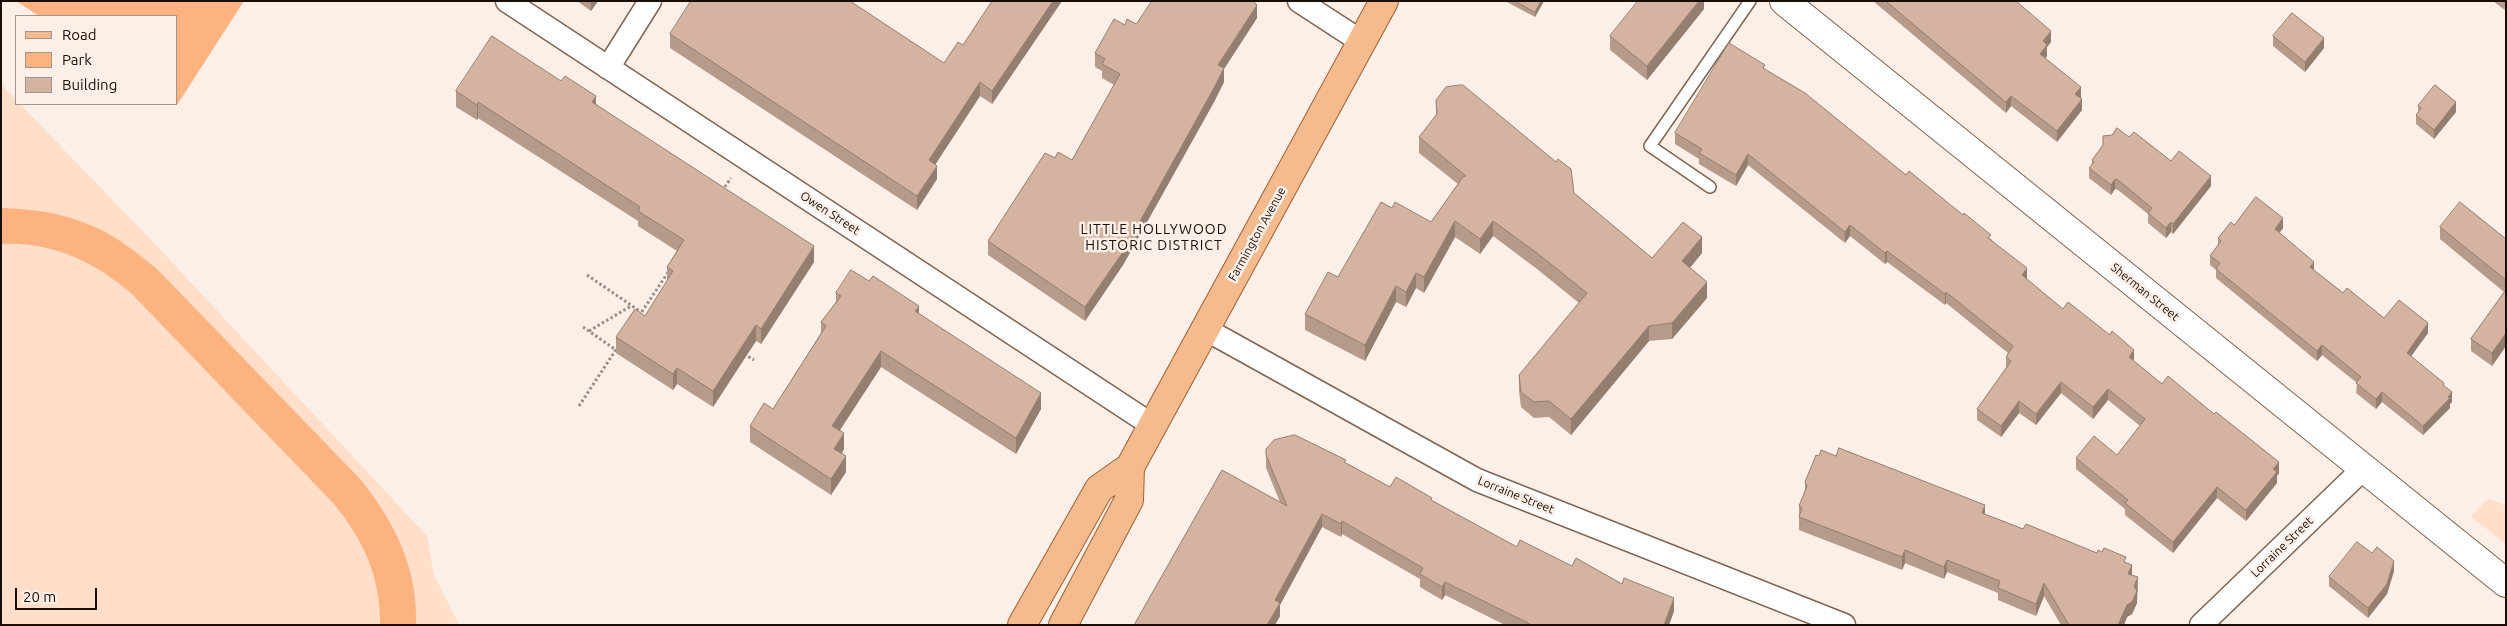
<!DOCTYPE html>
<style>
body{margin:0}
#map{position:relative;width:2507px;height:626px;overflow:hidden;background:#fcefe7;font-family:Ubuntu,sans-serif}
canvas{display:block}
.frame{position:absolute;inset:0;border:2px solid #180d07;pointer-events:none}
.legend{position:absolute;left:15px;top:15px;width:162px;height:90px;box-sizing:border-box;background:#fcefe7;border:1px solid #a1958d;margin:0;padding:6px 9px;list-style:none;font-size:15px;color:#180d07}
.legend li{display:flex;align-items:center;gap:10px;height:25px}
.legend b{width:25px;border:1px solid #a1958d}
.scale{position:absolute;left:15px;top:588px;width:82px;height:22px;box-sizing:border-box;border:2px solid #180d07;border-top:0;padding-left:6px;font-size:15px;line-height:18px;white-space:nowrap;color:#180d07;-webkit-text-stroke:4px #fcefe7;paint-order:stroke}
</style>
<div id="map">
<canvas width="2507" height="626"></canvas>
<div class="frame"></div>
<ul class="legend">
<li><b style="height:6px;background:#f4bb8f"></b>Road</li>
<li><b style="height:14px;background:#fdb37f"></b>Park</li>
<li><b style="height:14px;background:#d4b4a0"></b>Building</li>
</ul>
<div class="scale">20 m</div>
</div>
<script>
const context = document.querySelector('canvas').getContext('2d');
context.lineJoin = 'round';
function fillPath(path, color) { context.fillStyle = color; context.fill(path, 'evenodd'); }
function trace(path, color, width, dash) { context.strokeStyle = color; context.lineWidth = width; context.lineCap = dash ? 'butt' : 'round'; context.setLineDash(dash || []); context.stroke(path); }
function write(font, color, halo, rows, align = 'center') {
  context.font = font + ' Ubuntu,sans-serif'; context.lineWidth = 5; context.setLineDash([]); context.textBaseline = 'middle'; context.strokeStyle = halo; context.fillStyle = color; for (const [text, x, y, turn = 0] of rows) {
    context.save(); context.translate(x, y); context.rotate((+turn || 0) * Math.PI / 180); context.textAlign = isNaN(turn) ? turn : align; if (halo) context.strokeText(text, 0, 0); context.fillText(text, 0, 0); context.restore();
  }
}
fillPath(new Path2D(`
 M1,84L16,100V104H20L156,245L427,536L434,575L459,625H1Z
 M2489,499L2504,505L2506,503V544L2471,517L2485,501Z`), '#ffdfca');
fillPath(new Path2D(`
 M16,1H244L177,105L175,104L176,16H39Z
 M1,208C69,210 108,226 159,271L361,480C395,523 418,568 416,625H380C381,577 363,539 333,503L132,294C95,262 52,241 1,244Z`), '#fdb37f');
const service = new Path2D(`
 M1710,187L1650,146L1750,1`);
const minor = new Path2D(`
 M507,1L1152,425
 M1299,1L1362,42
 M608,68L650,1
 M1205,329L1477,480L1844,625
 M2201,625L2364,468`);
const tertiary = new Path2D(`
 M1784,1L2506,583`);
const primary = new Path2D(`
 M1022,625L1099,489L1130,467L1384,1
 M1063,625L1129,500L1130,467`);
trace(service, '#806451', 14);
trace(minor, '#806451', 25);
trace(tertiary, '#806451', 30);
trace(primary, '#a2602f', 30);
trace(new Path2D(`
 M722,191L731,178
 M587,275L641,312
 M639,316L669,271
 M583,327L616,350
 M589,331L631,306
 M744,354L754,360
 M579,406L617,348`), '#998d86', 3, [2.5, 2.5]);
trace(service, '#fff', 11);
trace(minor, '#fff', 22);
trace(tertiary, '#fff', 28);
trace(primary, '#f4bb8f', 28);
fillPath(new Path2D(`
 M577,1H598L591,11Z
 M1062,1L992,104L980,96L935,165L937,179L917,210L670,48V34L944,63L963,45Z
 M1505,1H1544L1535,17Z
 M1704,1V9L1647,80L1610,50V36Z
 M1873,1H2016L2051,42L2047,47V56L2045,58L2081,98L2082,110L2057,142L2011,106L2006,113Z
 M2493,1H2506V11Z
 M1257,18L1224,69V82L1214,102L1123,265L1085,321L988,255V241L1055,158L1072,160L1114,85L1102,78V71L1095,67V53L1125,25Z
 M2273,36L2324,48L2305,72L2273,46Z
 M1765,70L1991,239L2027,280L2063,309L2134,361L2162,384L2279,473L2277,476V483L2246,521L2217,498L2173,553L2125,515V509L2076,469V458L2117,455L2140,426L2108,400L2093,419L2061,393L2036,425L2019,413L2001,437L1977,420V409L2006,369V357L2008,353L1946,303L1945,305L1887,262L1885,264L1850,236L1845,243L1748,165L1736,186L1699,164V159L1675,144V133Z
 M456,91L596,104L814,262L761,344L756,341L713,407L677,384L673,390L616,353V337L645,316L667,281V267L677,251L638,226V221L478,118L477,120L456,107Z
 M1436,100L1574,193L1652,258L1702,253L1690,268L1707,298L1672,339L1649,341L1571,435L1549,417L1534,418L1521,407L1519,391V375L1579,303L1537,269L1493,236L1480,254L1455,237L1424,293L1416,288L1406,307L1396,302L1365,361L1305,330V314L1338,277L1392,208L1431,222L1458,184L1419,153V137L1436,116Z
 M2418,106L2456,112L2434,139L2416,124V115L2418,112Z
 M2129,137L2171,161L2211,186L2173,234L2171,232L2166,238L2148,223V214L2118,190L2115,189L2111,195L2089,178V168L2092,165V160Z
 M2234,225L2283,228L2279,233L2314,270L2343,293L2384,318L2428,333L2411,356L2444,386L2452,402L2450,404V408L2423,435L2382,402L2376,409L2356,393L2357,383L2322,355L2317,361L2216,278V270L2210,265V256L2218,245V238Z
 M2440,227L2506,239V346L2492,366L2471,351V339L2504,292L2440,239Z
 M836,293L919,314L1041,409L1016,454L881,367L840,430L844,449L842,453L846,472L831,495L750,442V426L773,409L821,333V322L836,302Z
 M1266,449L1346,463L1390,487L1432,501L1517,547L1622,584L1674,611L1669,625H1505L1445,595L1442,600L1420,587V579L1342,534L1341,537L1322,527L1280,605V616L1275,625H1134L1280,502L1266,468Z
 M1805,482L1985,514L2023,529L2097,553L2126,562L2138,590L2137,593V603L2132,614L2127,617L2124,625H2061L2044,596L2036,616L1998,600V593L1947,572L1944,579L1905,563L1902,570L1799,530V506L1805,491Z
 M2394,571L2387,594L2368,618L2329,586V577Z`), '#b69b8a');
fillPath(new Path2D(`
 M591,1H598L591,11Z
 M1053,1H1062L992,104V91Z
 M1541,1H1544L1535,17V12Z
 M1699,1H1704V9L1647,80V66Z
 M1257,5V18L1224,69V82L1214,102L1123,265L1085,321V307L1218,65Z
 M2051,31V42L2047,47V56L2040,65V54L2043,41Z
 M2324,38V48L2305,72V62Z
 M980,82V96L929,174V160Z
 M2081,87V98L2075,105V94Z
 M596,96V112L592,102Z
 M2011,96V106L2006,113V102Z
 M2082,99V110L2057,142V131Z
 M478,102V118L477,120V105Z
 M2456,102V112L2434,139V130Z
 M1748,154V165L1736,186V175Z
 M937,166V179L917,210V196Z
 M2211,176V186L2173,234V224Z
 M2115,179V189L2111,195V185Z
 M2283,218V228L2275,239V229Z
 M1455,221V237L1424,293V277Z
 M1493,221V236L1480,254V239Z
 M2171,222V232L2166,238V228Z
 M1850,225V236L1845,243V232Z
 M1702,237V253L1682,277V261Z
 M814,246V262L761,344V329Z
 M1887,251V262L1885,264V253Z
 M2314,262V272L2310,267Z
 M2027,268V280L2022,275Z
 M1416,273V288L1406,307V292Z
 M1707,282V298L1672,339V323Z
 M1396,286V302L1365,361V345Z
 M1946,292V303L1945,305V294Z
 M919,306V322L915,311Z
 M2428,323V333L2407,362V353Z
 M756,325V341L713,407V391Z
 M1649,326V341L1571,435V419Z
 M2506,333V346L2492,366V353Z
 M2322,345V355L2317,361V351Z
 M2134,350V361L2129,357Z
 M881,351V367L832,442V426Z
 M677,368V384L673,390V374Z
 M2061,382V393L2036,425V414Z
 M2108,389V400L2093,419V407Z
 M2382,392V402L2376,409V399Z
 M2452,392V402L2450,404V408L2423,435V426Z
 M1041,393V409L1016,454V438Z
 M2019,401V413L2001,437V426Z
 M844,433V449L834,465V449Z
 M846,456V472L831,495V479Z
 M2279,462V473L2277,476V483L2246,521V510L2273,469Z
 M2217,487V498L2173,553V542Z
 M1985,505V518L1982,513Z
 M1322,514V527L1280,605V616L1275,625H1267L1275,600Z
 M1342,521V534L1341,537V524Z
 M1905,550V563L1902,570V557Z
 M1947,560V572L1944,579V567Z
 M2394,561V571L2387,594L2368,618V608Z
 M2132,565V577L2128,574Z
 M2138,577L2137,603L2132,614L2127,617L2124,625H2118Z
 M1445,582V595L1442,600V587Z
 M2044,583V596L2036,616V604Z
 M1674,598V611L1669,625H1664Z`), '#947e70');
const building = new Path2D(`
 M691,1H850L944,63L958,42L963,45L992,1H1053L992,91L980,82L929,160L937,166L917,196L670,34Z
 M1152,1H1253L1257,5L1218,65L1224,68L1214,88L1123,252L1085,307L988,241L1045,153L1055,158L1058,152L1072,160L1120,74L1102,64L1105,59L1095,53L1114,19L1125,25L1127,19L1136,24Z
 M1515,1H1541L1535,12Z
 M1638,1H1699L1647,66L1610,36Z
 M1886,1H2016L2051,31L2043,41L2047,45L2040,54L2081,87L2075,94L2082,99L2057,131L2011,96L2006,102Z
 M2292,13L2324,38L2305,62L2273,36Z
 M492,36L561,81L565,76L596,96L592,102L814,246L761,329L756,325L713,391L677,368L673,374L616,337L635,309L645,316L673,271L667,267L684,240L638,211L640,207L478,102L477,105L456,91Z
 M1729,43L1765,65L1763,68L1805,93L1906,175L1909,171L1963,215L1964,213L1991,235L1988,238L2027,268L2022,275L2063,309L2068,302L2110,335L2112,331L2134,350L2129,357L2162,384L2168,376L2214,414L2216,412L2279,462L2273,469L2277,472L2246,510L2217,487L2173,542L2125,503L2128,500L2076,458L2094,436L2117,455L2145,419L2108,389L2093,407L2061,382L2036,414L2019,401L2001,426L1977,409L2011,361L2006,357L2013,346L1946,292L1945,294L1887,251L1885,253L1850,225L1845,232L1748,154L1736,175L1699,153L1702,149L1675,133Z
 M1463,85L1556,162L1558,159L1571,169L1574,193L1652,258L1683,222L1702,237L1682,261L1707,282L1672,323L1649,326L1571,419L1549,401L1534,402L1521,392L1519,375L1587,293L1537,253L1493,221L1480,239L1455,221L1424,277L1416,273L1406,292L1396,286L1365,345L1305,314L1328,272L1338,277L1381,202L1392,208L1395,202L1431,222L1463,177L1466,176L1419,137L1437,114L1436,100L1446,87Z
 M2435,85L2456,102L2434,130L2416,115L2421,108L2418,106Z
 M2117,128L2129,137L2134,132L2171,161L2179,151L2211,176L2173,224L2171,222L2166,228L2148,213L2152,208L2118,180L2115,179L2111,185L2089,168L2094,162L2092,160L2103,145V136L2112,135Z
 M2256,197L2283,218L2275,229L2314,262L2310,267L2343,293L2347,288L2384,318L2399,300L2428,323L2407,353L2444,383L2443,385L2452,392L2448,397L2450,398L2423,426L2382,392L2376,399L2356,383L2361,377L2322,345L2317,351L2216,269L2220,263L2210,256L2221,241L2218,238L2231,222L2234,225Z
 M2460,202L2506,239V280L2440,227Z
 M851,270L869,281L873,276L919,306L915,311L1041,393L1016,438L881,351L832,426L844,433L834,449L846,456L831,479L750,426L764,403L773,409L826,326L821,322L841,296L836,293Z
 M2506,290V333L2492,353L2471,339Z
 M1295,435L1346,460L1344,462L1390,487L1396,477L1432,498L1431,500L1517,547L1520,540L1572,566L1576,558L1622,584L1624,578L1674,598L1664,625H1529L1530,624L1445,582L1442,587L1420,574L1423,568L1342,521L1341,524L1322,514L1275,600L1280,603L1267,625H1134L1222,470L1287,506L1266,455V449L1274,440Z
 M1839,448L1985,505L1982,513L2023,529L2026,524L2097,553L2098,550L2102,552L2104,548L2126,557L2124,562L2132,565L2128,574L2138,577L2134,586L2137,591L2132,602L2127,605L2118,625H2069L2044,583L2036,604L1998,588L2000,581L1947,560L1944,567L1905,550L1902,557L1799,517L1802,508L1799,506L1807,486L1805,482L1816,455L1819,456L1821,450L1836,456Z
 M2357,542L2372,553L2377,547L2394,561L2387,584L2368,608L2329,577Z`);
fillPath(building, '#d4b4a0');
trace(building, '#947e70', 1);
write('12px', '#180d07', '#fcefe7', [
 ["Owen Street",830,213,33],
 ["Farmington Avenue",1257,234,-61],
 ["Sherman Street",2145,292,39],
 ["Lorraine Street",1516,495,22],
 ["Lorraine Street",2282,547,-44]
]);
context.letterSpacing = '1px';
write('14px', '#180d07', '#fcefe7', [
 ["LITTLE HOLLYWOOD",1154,229],
 ["HISTORIC DISTRICT",1154,245]
]);
context.letterSpacing = '0px';
</script>
